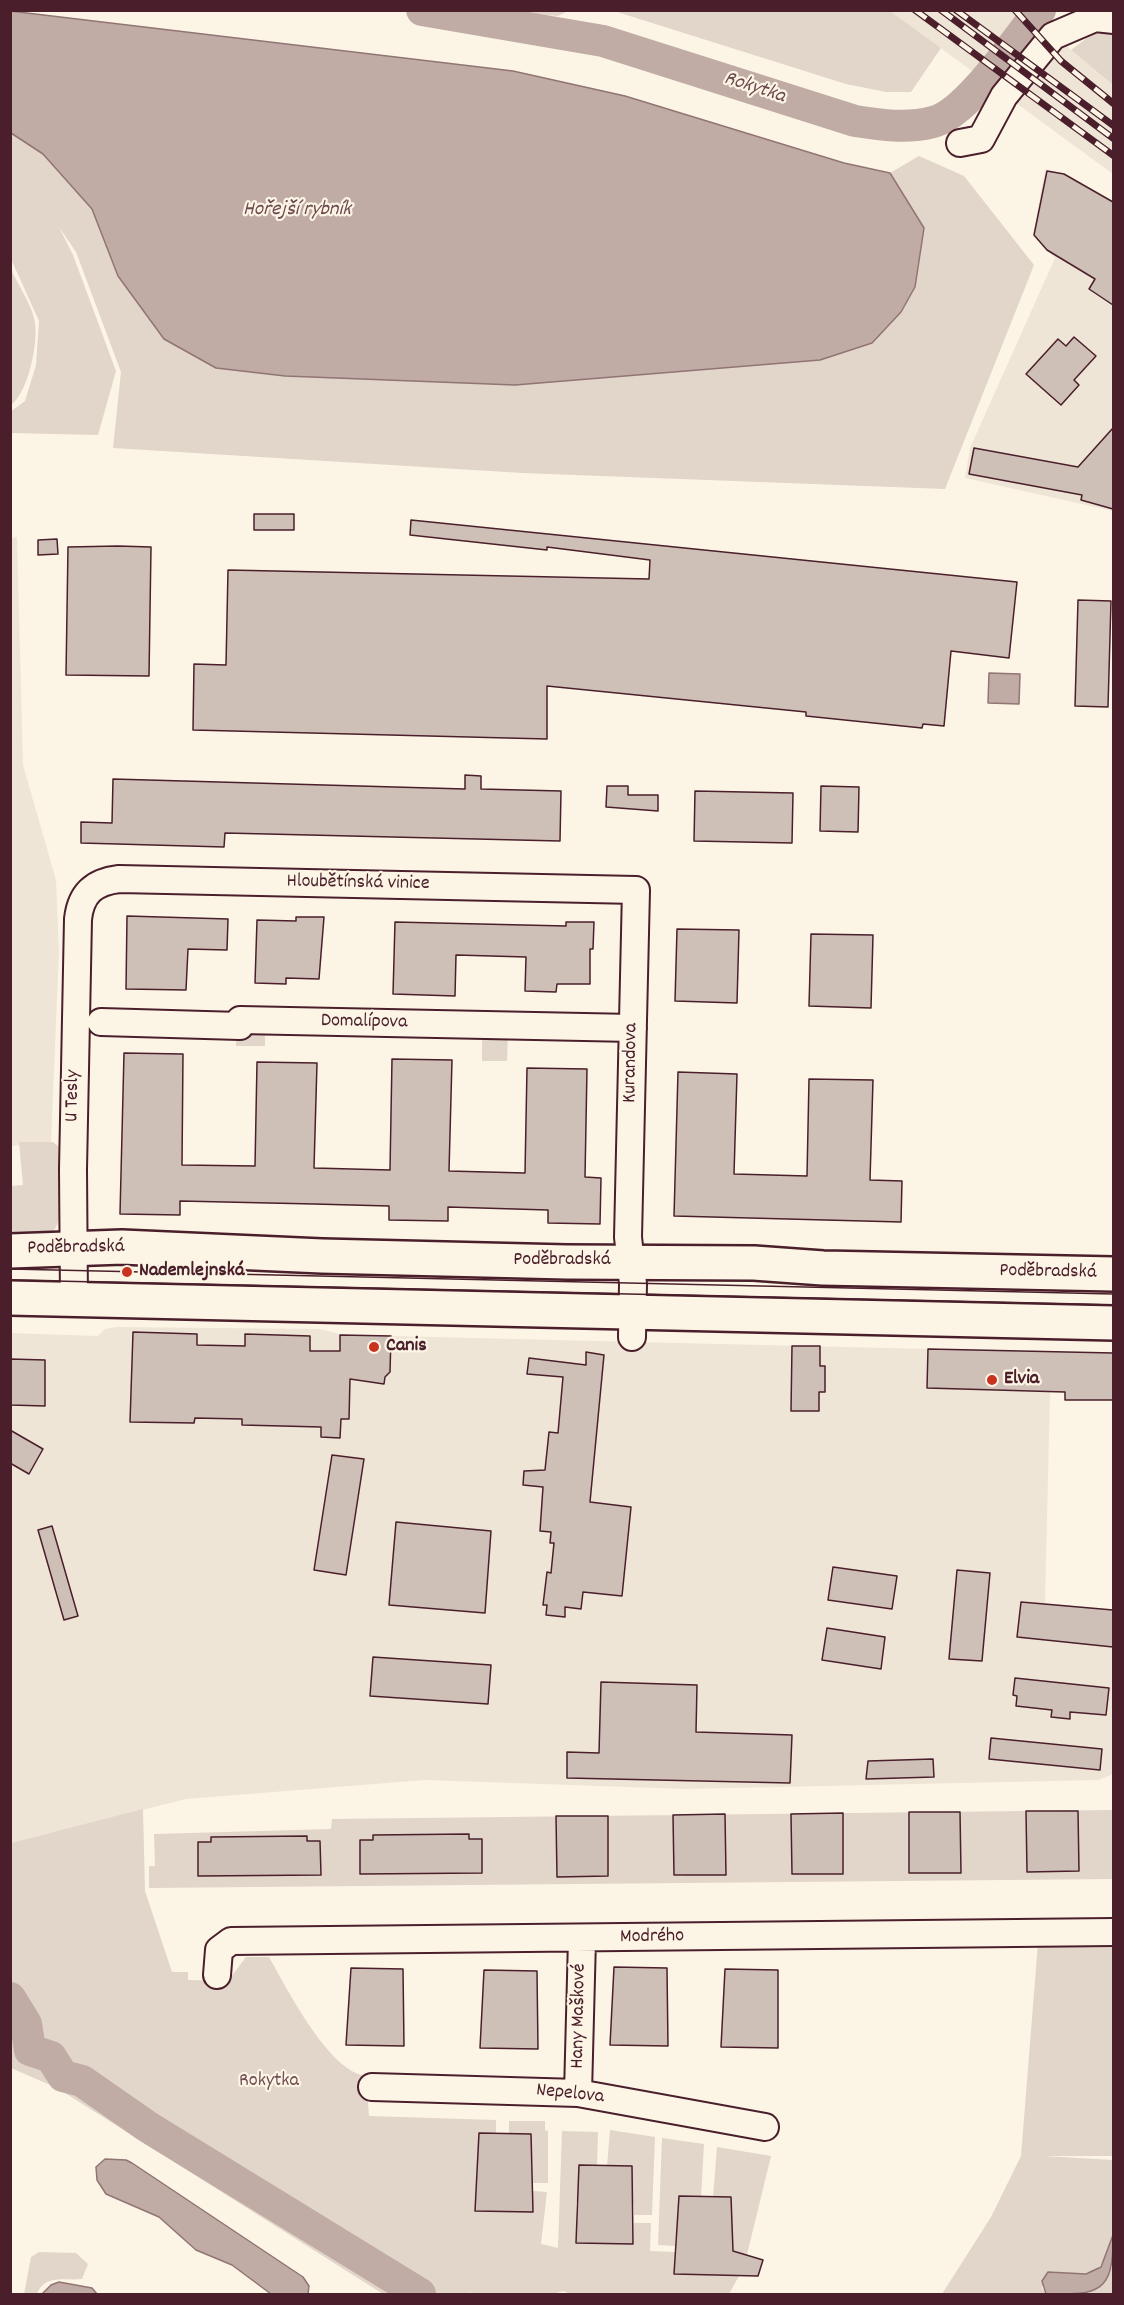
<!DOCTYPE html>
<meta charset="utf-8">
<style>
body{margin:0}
#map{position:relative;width:1124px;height:2305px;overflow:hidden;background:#fcf5e5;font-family:Dekko,sans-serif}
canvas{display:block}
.frame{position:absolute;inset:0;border:12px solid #4a1f2b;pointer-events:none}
</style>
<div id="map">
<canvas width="1124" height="2305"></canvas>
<div class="frame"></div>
</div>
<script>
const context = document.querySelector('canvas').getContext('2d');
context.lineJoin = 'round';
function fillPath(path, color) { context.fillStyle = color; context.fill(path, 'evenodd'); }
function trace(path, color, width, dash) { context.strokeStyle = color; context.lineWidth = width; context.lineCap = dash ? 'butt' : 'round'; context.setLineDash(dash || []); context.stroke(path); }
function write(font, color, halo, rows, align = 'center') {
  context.font = font + ' Dekko,sans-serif'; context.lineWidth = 4.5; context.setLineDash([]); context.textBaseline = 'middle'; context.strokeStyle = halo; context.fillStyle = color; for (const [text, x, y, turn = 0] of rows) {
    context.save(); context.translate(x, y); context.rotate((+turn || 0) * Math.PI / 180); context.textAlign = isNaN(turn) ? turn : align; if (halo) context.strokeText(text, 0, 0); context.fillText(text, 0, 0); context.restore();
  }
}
fillPath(new Path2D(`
 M890,11H1035L1071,50L1113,85V174Z
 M1045,169L1064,174L1113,201V511L965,478L970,448L1055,258L1033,236Z
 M17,537L23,765L56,880L59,951L51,1142L11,1146L10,538Z
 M116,1327L320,1329L340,1334L391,1336L1051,1352L1045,1603L1113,1610V1774L1099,1780L686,1789L425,1780L186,1799L11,1843V1333L98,1336L105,1329Z`), '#eee5d7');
fillPath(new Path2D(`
 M494,11H568L558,16Z
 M614,11H890L941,48L911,92H886L846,84Z
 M1103,26L1113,27V85L1071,50Z
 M11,133L43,154L92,209L118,276L164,339L216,368L285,376L515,385L820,360L855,349L924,228L890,173L919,156L964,176L1034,265L945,489L522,473L113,448L121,372L76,252L59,227L73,255L116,371L98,435L11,433L10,412L25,401L36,365L39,321L11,259Z
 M10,268C17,282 34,309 35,323C38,345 28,392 11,405Z
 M236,1030L265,1031V1046H236Z
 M482,1031H508L507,1061H482Z
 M19,1142H53L62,1149C61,1166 67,1221 52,1232C43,1238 22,1237 11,1239L10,1186L23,1185Z
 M143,1809L145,1891L172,1972H188V1980L228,1981L246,1957H269C286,1987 329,2072 366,2076L369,2116L496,2120V2134H479L475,2211L533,2212V2191L547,2192L541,2244L558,2248L562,2131L598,2132L597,2166L576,2202V2243L633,2244L634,2223H651L650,2251L675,2252V2274L732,2275L731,2198L713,2197L717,2147L771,2156L744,2267L729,2294H571L563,2291L553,2294H475L468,2291L473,2294H383L57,2088L11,2068V1843Z
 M1113,1810V1879L149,1888V1866H155L154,1834L331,1829L332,1819ZM1051,1811H1078V1871L1038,1869V1872H1027L1026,1812ZM960,1812L961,1872L920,1870V1873H909V1813ZM843,1813V1874L803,1872L802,1875L792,1874L791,1814ZM725,1814L726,1875L685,1873V1876H674V1815ZM556,1816H608V1876L568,1874L567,1877H557ZM373,1835L482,1839V1873L360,1874V1841L373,1840ZM307,1836V1841H320V1875L199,1876L198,1842Z
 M1113,1942V2156H1044L1113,2160C1113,2187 1123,2262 1090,2272C1077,2276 1062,2271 1048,2272L1042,2288L1046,2294H942L991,2217L1021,2156L1038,1943Z
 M509,2121H545V2130L548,2131V2183H533L531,2134H509Z
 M610,2130L655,2137L652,2215H634V2205L607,2166Z
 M662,2138L704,2144L701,2197L679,2196L675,2246L658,2245Z
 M39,2252L76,2253L88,2264L82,2279C64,2281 45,2274 37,2294H24L31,2257Z
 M1113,2266V2294H1087L1100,2286Z`), '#e2d5ca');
const water = new Path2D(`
 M10,11L513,71L625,96L844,163L890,173L924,228L915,287L901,312L872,343L820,360L515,385L285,376L216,368L164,339L118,276L92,209L43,154L11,133Z
 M989,673L1020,674L1019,704L988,703Z
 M105,2159L126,2160L132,2163L303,2277L309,2286L308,2294H271L232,2265L196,2250L159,2217L106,2194L97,2180L96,2167Z
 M1113,2235C1114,2293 1099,2295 1046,2294L1042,2281L1048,2272L1086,2274L1101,2267Z
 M59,2282L92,2288L97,2294H42L51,2285Z`);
fillPath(water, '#c0aca5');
trace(water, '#917474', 1.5);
trace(new Path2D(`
 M422,10L603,41L855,121C881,125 907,129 933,122C966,115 1017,39 1040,10
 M10,1998L26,2024L30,2050L51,2057L63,2076L82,2081L148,2127L420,2294`), '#c0aca5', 32);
const building = new Path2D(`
 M1047,171L1064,174L1113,202V305L1089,289L1095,279L1047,250L1034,235Z
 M1074,337L1096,356L1074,380L1079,385L1061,405L1026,374L1058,339L1066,346Z
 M1113,428V509L1081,500L1082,495L969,474L974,448L1078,467Z
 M254,514H294V530H254Z
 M411,520L1017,582L1009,658L951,651L944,726L923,724L922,728L806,716V712L547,686V739L193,730L194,664L226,665L228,570L649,579L650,560L547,547V550L410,535Z
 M57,539L58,554L38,555V540Z
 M118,546L151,547L149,676L66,675L68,547Z
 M1078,600L1111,601L1108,707L1075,706Z
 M465,775L481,776V789L561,791L560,841L225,833L224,847L81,843V822L112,823L113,779L465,789Z
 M607,786H628V795H658V811L606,807Z
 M821,786L859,787L858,832L820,831Z
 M695,791L793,793L792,843L694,841Z
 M127,916L228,919L227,950L188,949L186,990L126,989Z
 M296,917H324L319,979L286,978V984L255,983L257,920L296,921Z
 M395,922L566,926V922H594L593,949H590V984H557L556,992L525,991L526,957L456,955L455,996L393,994Z
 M677,929L739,930L737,1003L675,1001Z
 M811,934L873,935L871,1008L809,1006Z
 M124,1053L183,1054L182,1165L255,1166L257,1062L317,1063L314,1168L390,1170L392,1059L452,1060L449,1171L525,1173L527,1068L587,1069L585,1177L601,1178L600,1224L548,1223V1210L448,1207V1221L389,1220V1206L314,1204L180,1201V1215L120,1214Z
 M678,1072L737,1074L734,1174L807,1176L809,1079L873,1080L870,1180L902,1181L901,1222L674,1216Z
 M133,1332L197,1334V1345L245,1346V1334L310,1336V1351H340V1335L391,1336L390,1372L385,1377L384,1384L350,1379L349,1419H341L340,1438L321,1437V1427L242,1425V1419L195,1418L194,1423L130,1422Z
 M792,1346H820V1366H825V1392H819V1411H791Z
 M928,1349L1113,1353V1400H1065V1392L927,1388Z
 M586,1352L604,1355L590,1502L631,1507L622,1596L583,1592L581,1609L565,1607V1617L546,1615L547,1605H543L547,1572L551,1573L554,1543H550L551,1532L540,1531L543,1487L523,1485L524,1471L545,1470L549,1432L558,1433L563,1377L527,1374L529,1358L586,1365Z
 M10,1359L45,1360V1406L10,1405Z
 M10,1430L43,1449L29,1474L10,1463Z
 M332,1455L364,1459L346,1575L314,1570Z
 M396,1522L491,1531L485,1613L389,1605Z
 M52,1526L78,1616L64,1620L38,1530Z
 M833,1567L897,1576L892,1609L828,1600Z
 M957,1570L990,1573L982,1661L949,1659Z
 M1021,1602L1113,1610V1647L1017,1637Z
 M827,1628L885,1637L881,1669L822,1660Z
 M373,1657L491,1665L488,1704L370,1696Z
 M1015,1678L1109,1688L1106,1715L1070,1712V1719L1051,1717L1052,1710L1016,1706L1017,1696L1013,1695Z
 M601,1682L697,1685L696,1732L792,1735L790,1783L567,1778V1752L599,1753Z
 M991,1738L1102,1749L1100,1770L989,1759Z
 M933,1759L934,1777L866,1779L868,1761Z
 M1026,1811H1078L1079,1871L1027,1872Z
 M909,1812H960L961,1873H909Z
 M843,1813V1874H792L791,1814Z
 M725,1814L726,1875H674L673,1815Z
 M556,1816H608V1876L557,1877Z
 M469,1834V1839H482V1873L360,1874V1840H373V1835Z
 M307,1836V1841H320L321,1875L198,1876V1842H211V1837Z
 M614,1967L667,1968L668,2046L610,2045Z
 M351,1968L403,1969L404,2046L346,2045Z
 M725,1969L778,1970V2048L721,2047Z
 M484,1970L537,1971L538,2049L480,2048Z
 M479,2133L531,2134L533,2212L475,2211Z
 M579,2165L632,2166L633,2244L576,2243Z
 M679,2196L731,2197L733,2251L763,2260L758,2276L674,2274Z`);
fillPath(building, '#cfc0b7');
trace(building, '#4a1f2b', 1.5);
const minor = new Path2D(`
 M960,143L981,139L1004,96L1053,36L1095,18L1114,20
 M101,1022L240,1026V1020L633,1028
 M74,1300L73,1169L78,919C81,893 94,882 119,879L636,890L628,1237L633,1284L632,1337
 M217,1975L219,1950L231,1941L1114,1932
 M372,2087L578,2093L765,2127
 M578,2093L582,1939`);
const major = new Path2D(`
 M10,1251L122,1247L322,1256L567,1262L754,1263L823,1268L1114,1274
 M10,1298L1114,1323`);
trace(minor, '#4a1f2b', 30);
trace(major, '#4a1f2b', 38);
trace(minor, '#fcf5e5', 26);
trace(major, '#fcf5e5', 33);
trace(new Path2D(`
 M10,1269L1114,1294
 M10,1280L1114,1305`), '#4a1f2b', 1.5);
const rail = new Path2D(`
 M915,10L1114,156
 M941,10L1114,139
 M956,10L1114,126
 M1015,10L1061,61L1114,104`);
trace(rail, '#4a1f2b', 7);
trace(rail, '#fcf5e5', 4.5, [14]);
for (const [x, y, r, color] of [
 [127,1272,6,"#c8321e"],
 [374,1347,6,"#c8321e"],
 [992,1380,6,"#c8321e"]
]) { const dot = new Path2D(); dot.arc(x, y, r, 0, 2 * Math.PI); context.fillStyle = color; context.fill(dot); trace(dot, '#fcf5e5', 2); }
write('20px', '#4a1f2b', '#fcf5e5', [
 ["Hloubětínská vinice",358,884,1],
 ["Domalípova",364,1023,1],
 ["Kurandova",632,1063,-89],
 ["U Tesly",74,1096,-89],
 ["Poděbradská",76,1249,-1],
 ["Poděbradská",562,1261],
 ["Poděbradská",1048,1273,1],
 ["Modrého",652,1938,-1],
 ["Hany Maškové",580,2016,-89],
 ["Nepelova",570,2095,6]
]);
write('bold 20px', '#4a1f2b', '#fcf5e5', [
 ["Nademlejnská",139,1272],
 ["Canis",386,1347],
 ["Elvia",1004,1380]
], 'left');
write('20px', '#704c53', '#fcf5e5', [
 ["Rokytka",269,2082]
]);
write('italic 21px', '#6d4950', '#fcf5e5', [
 ["Rokytka",754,89,18],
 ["Hořejší rybník",297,211]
]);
</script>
